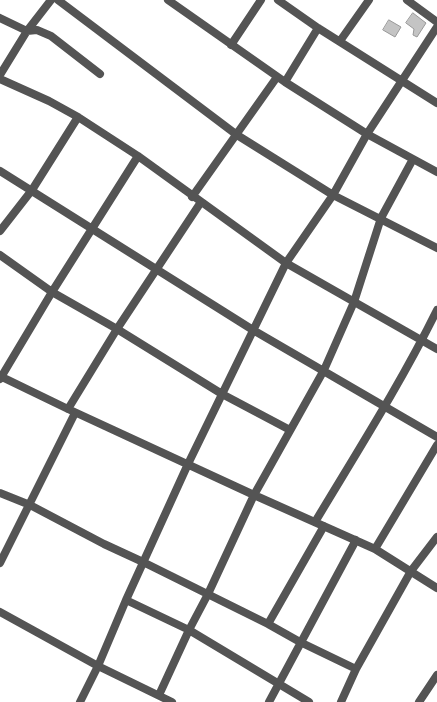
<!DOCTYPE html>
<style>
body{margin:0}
canvas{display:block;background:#fff}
</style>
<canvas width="437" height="702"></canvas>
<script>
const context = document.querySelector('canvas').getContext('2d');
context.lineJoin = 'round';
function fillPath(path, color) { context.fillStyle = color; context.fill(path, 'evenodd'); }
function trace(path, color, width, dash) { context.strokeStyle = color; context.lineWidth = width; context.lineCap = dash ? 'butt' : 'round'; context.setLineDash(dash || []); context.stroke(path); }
const building = new Path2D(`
 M413,13L426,23L417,37L413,35L414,29L406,23Z
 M389,20L401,27L395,37L383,30Z`);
fillPath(building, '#c4c4c4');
trace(building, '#989898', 1);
trace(new Path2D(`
 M58,0L237,135L333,195L437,248
 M168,0L285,82L367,134L437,172
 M278,0L318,28L437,103
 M407,0L437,22
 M0,18L27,31L37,30L51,36L100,74
 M340,41L369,0
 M231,45L261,0
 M0,75L27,31L51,0
 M0,79L49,101L78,117L138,156L286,263L437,349
 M285,82L318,28
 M0,171L253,330L437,437
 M192,197L277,77
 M0,231L32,190L78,117
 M0,255L52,292L117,329L222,394L290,430
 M0,376L68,409L254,495L375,549L437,588
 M0,379L52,292L138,156
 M68,409L117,329L201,202
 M0,493L30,505L104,544L143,562L268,624L300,642L356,669
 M315,522C357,452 401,383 437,310
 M375,549L437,445
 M0,563L75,413
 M126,600L189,630L309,702
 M0,612L98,666L172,702
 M268,624L324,526
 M159,695L189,630L208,594L254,495L324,370L354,302L381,218L413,159
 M80,702L98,666L126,600L188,464L286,263L333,195L367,134L437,27
 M269,702L356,540
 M341,702L356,669L411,571L437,537
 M419,702L437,675`), '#545454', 8);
</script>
